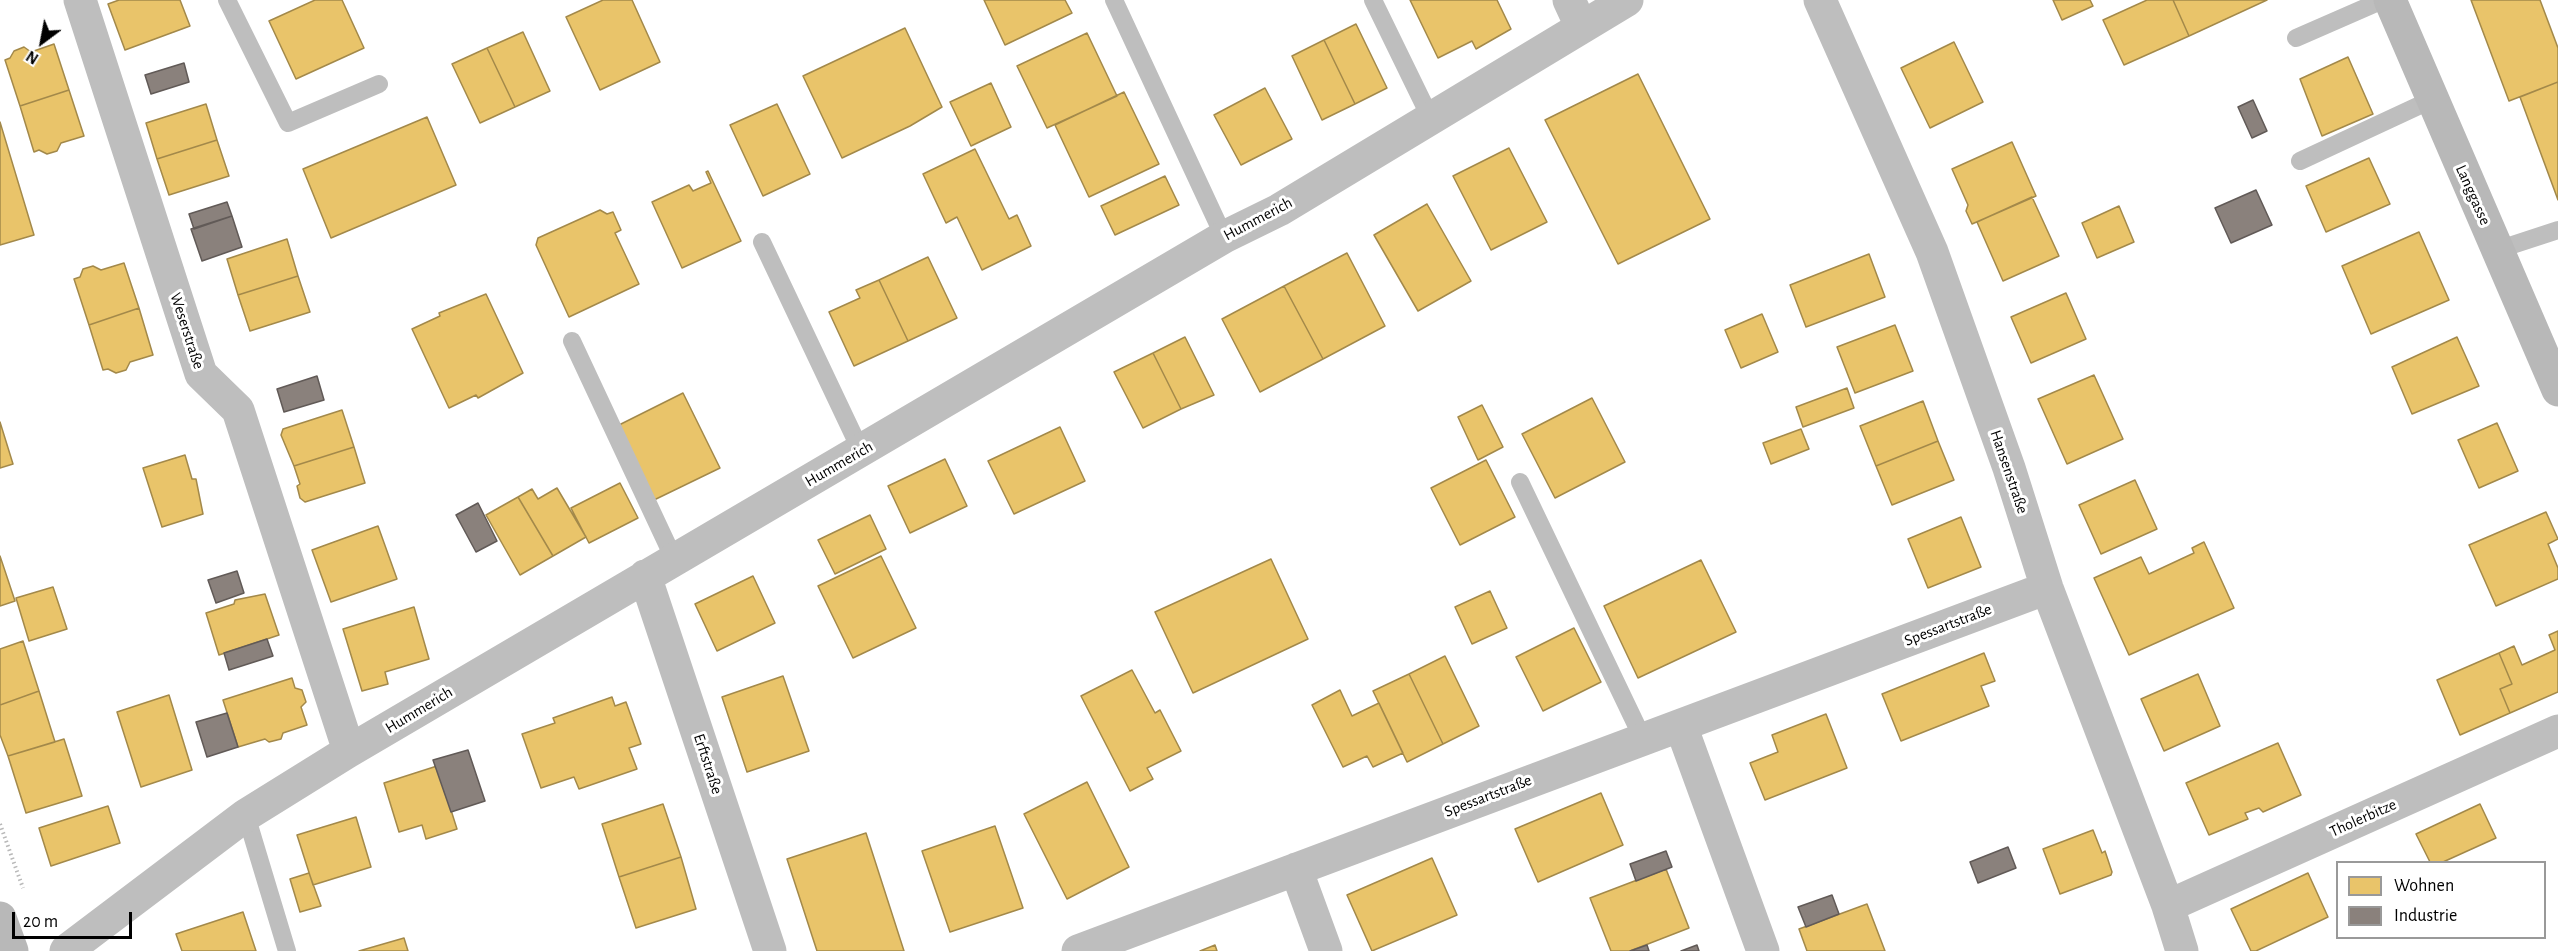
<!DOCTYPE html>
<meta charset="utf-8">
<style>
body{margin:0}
#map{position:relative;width:2558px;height:951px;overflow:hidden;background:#fff;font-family:"Alegreya Sans",sans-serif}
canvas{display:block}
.legend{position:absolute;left:2336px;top:861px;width:210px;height:78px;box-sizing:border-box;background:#fff;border:2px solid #999;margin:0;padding:8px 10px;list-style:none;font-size:18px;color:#000}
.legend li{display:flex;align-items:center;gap:12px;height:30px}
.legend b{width:30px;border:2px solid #999}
.north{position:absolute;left:12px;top:12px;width:60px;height:60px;-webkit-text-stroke:4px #fff;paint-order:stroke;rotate:212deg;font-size:16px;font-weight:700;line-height:24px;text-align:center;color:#000}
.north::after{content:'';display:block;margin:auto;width:21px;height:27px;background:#000;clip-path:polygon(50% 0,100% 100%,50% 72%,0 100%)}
.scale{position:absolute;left:12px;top:912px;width:120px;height:27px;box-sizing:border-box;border:3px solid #000;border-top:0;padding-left:8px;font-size:18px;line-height:21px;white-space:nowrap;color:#000;-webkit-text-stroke:4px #fff;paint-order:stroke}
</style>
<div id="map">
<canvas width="2558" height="951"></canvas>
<ul class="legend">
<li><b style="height:16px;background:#e9c46a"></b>Wohnen</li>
<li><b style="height:16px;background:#8a817c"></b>Industrie</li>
</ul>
<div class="north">N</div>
<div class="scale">20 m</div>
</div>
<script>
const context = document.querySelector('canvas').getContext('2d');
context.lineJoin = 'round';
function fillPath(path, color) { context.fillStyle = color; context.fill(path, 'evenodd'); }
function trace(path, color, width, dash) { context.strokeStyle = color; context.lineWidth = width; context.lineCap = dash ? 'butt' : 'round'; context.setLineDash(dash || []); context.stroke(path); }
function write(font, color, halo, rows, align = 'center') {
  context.font = font + ' "Alegreya Sans",sans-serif'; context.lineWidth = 6; context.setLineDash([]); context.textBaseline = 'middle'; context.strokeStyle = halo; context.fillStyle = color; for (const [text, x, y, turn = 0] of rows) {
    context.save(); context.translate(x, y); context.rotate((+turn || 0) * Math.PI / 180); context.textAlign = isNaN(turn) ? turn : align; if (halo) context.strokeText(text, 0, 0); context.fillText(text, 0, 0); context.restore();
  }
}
const homes = new Path2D(`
 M119,0H180L190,26L125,50L108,4Z
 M315,0H342L364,48L296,79L269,21Z
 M603,0H632L660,62L600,90L566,17Z
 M984,0H1065L1072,13L1005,45Z
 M1410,0H1497L1511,29L1476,49L1472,41L1438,58Z
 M2053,0H2090L2093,6L2062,20Z
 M2147,0H2173L2189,36L2124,65L2103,20Z
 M2173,0H2267L2189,36Z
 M2471,0H2540L2558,48V82L2509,101Z
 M1356,24L1387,88L1355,104L1324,40Z
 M905,28L942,107L910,126L842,158L803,76Z
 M523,32L550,91L515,107L487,48Z
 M1087,33L1117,96L1047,128L1017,66Z
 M1324,40L1355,104L1322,120L1292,56Z
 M1954,42L1983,102L1930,128L1901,68Z
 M54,44L69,90L20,106L5,60L10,58L14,51L24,47L31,52Z
 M487,48L515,107L480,123L452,64Z
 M2348,57L2373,114L2322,136L2300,79Z
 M1638,74L1710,219L1618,264L1545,120Z
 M2558,82V200L2520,97Z
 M991,83L1011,127L971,146L950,102Z
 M1265,88L1292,139L1241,165L1214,115Z
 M69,90L84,136L61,143L57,151L47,154L39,150L34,152L20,106Z
 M1124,92L1159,164L1089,197L1055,125Z
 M206,104L217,140L157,159L146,123Z
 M777,104L810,174L763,196L730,125Z
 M427,117L456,185L331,238L303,169Z
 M0,122L34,235L0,245Z
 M217,140L229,176L169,195L157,159Z
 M2012,142L2036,196L1972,224L1966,211L1968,205L1952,169Z
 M1509,148L1547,222L1491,250L1453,176Z
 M975,149L1009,219L1017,215L1031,246L982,270L957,217L946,223L923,174Z
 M2369,158L2390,204L2326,232L2306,186Z
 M708,171L741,241L682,268L652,202L689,185L693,191L711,183L706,172Z
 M1165,176L1179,205L1115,235L1101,206Z
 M2032,197L2059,256L2003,281L1977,222Z
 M1427,204L1471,281L1418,311L1374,235Z
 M2119,206L2134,242L2097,258L2082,223Z
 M600,210L607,214L613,212L621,230L615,233L639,284L569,317L536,245L538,238Z
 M2419,232L2449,300L2371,334L2342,266Z
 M287,239L298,276L238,295L227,259Z
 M1347,253L1385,326L1323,359L1284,286Z
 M1869,254L1885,297L1806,327L1790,285Z
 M928,257L957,318L908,341L879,280Z
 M124,263L139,308L89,325L74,279L80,277L83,269L93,266L101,270Z
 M298,276L310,312L250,331L238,295Z
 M879,280L908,341L854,366L829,312L860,298L856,290Z
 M1284,286L1323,359L1260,392L1222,319Z
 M2066,293L2086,339L2031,363L2011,317Z
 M486,294L523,373L478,398L476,395L449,408L412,329L440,316L439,313Z
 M139,308L153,355L130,362L126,370L116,373L108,369L103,370L89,325Z
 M1762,314L1778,352L1741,368L1725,330Z
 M1895,325L1913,371L1855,393L1837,347Z
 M1185,337L1214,395L1181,409L1153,353Z
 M2457,337L2479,386L2412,414L2392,367Z
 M1153,353L1181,409L1143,428L1114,372Z
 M2094,375L2123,439L2067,464L2038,399Z
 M1847,388L1854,408L1803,427L1796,407Z
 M683,393L720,468L654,500L617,426Z
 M1592,398L1625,462L1555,498L1522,434Z
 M1923,401L1938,441L1876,466L1860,426Z
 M1482,405L1503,447L1478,460L1458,417Z
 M342,410L354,447L294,466L281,435L283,429Z
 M0,422L13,464L0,468Z
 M2497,423L2518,471L2479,488L2458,440Z
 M1060,427L1085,481L1014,514L988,461Z
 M1801,429L1809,449L1771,464L1763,443Z
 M1938,441L1954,480L1892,505L1876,466Z
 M354,447L365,483L305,502L300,498L297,486L300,484L294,466Z
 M185,455L192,479H196L203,514L162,527L143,468Z
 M945,459L967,506L910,533L888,486Z
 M1486,460L1515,517L1460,545L1431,488Z
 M2135,480L2157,529L2101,554L2079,505Z
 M620,483L638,518L589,543L571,508Z
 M557,488L586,537L553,556L518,497L532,489L538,499Z
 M518,497L553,556L520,575L486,515Z
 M2546,512L2558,539L2548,544L2558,568V579L2496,606L2469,545Z
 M870,515L886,549L835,574L818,540Z
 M1961,517L1981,567L1928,588L1908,539Z
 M378,526L397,579L331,602L312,550Z
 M2204,542L2234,608L2129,655L2094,578L2141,557L2149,574L2194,553L2192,548Z
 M0,556L15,601L0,606Z
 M881,556L916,628L853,658L818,586Z
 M1271,559L1308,639L1193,693L1155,612Z
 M1701,560L1736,632L1638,678L1604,606Z
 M753,576L775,623L717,651L695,604Z
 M53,587L67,629L29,641L16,598Z
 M1490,591L1507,628L1472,644L1455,607Z
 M265,594L279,635L219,655L206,613L234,604L235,600Z
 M414,607L429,659L385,672L388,684L362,691L343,629Z
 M1574,628L1601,682L1543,711L1516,657Z
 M2558,631V692L2510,713L2500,689L2512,684L2499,653L2514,646L2522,665L2555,650L2549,635Z
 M23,641L39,691L0,705V649Z
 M1984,653L1995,681L1981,686L1989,706L1901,741L1882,694Z
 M2499,653L2512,684L2500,689L2510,713L2460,735L2437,680Z
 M1445,656L1479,726L1443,744L1409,674Z
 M1132,670L1155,713L1160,710L1181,751L1147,768L1153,779L1130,791L1081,696Z
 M1409,674L1443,744L1407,762L1373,691Z
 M2198,674L2220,726L2164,751L2141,699Z
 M783,676L809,751L747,772L722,697Z
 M292,678L295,688L302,690L306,702L301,707L307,725L283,733L281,739L269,742L265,739L238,747L223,700Z
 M1340,690L1352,716L1379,703L1403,753L1373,767L1367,756L1343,767L1312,705Z
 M39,691L55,742L8,756L0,735V705Z
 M169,695L192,770L141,787L117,712Z
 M612,697L615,706L626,702L641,744L629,748L637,769L579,789L574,777L541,788L522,734L555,723L553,718Z
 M1826,714L1847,768L1765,800L1750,763L1778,752L1772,735Z
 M64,739L82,796L26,813L8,756Z
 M2278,743L2301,795L2263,812L2259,808L2245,813L2248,819L2209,835L2186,783Z
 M437,766L457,829L426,839L422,825L399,832L384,783Z
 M1087,782L1129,867L1067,899L1024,814Z
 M1601,793L1623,845L1538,882L1515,829Z
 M663,804L681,857L619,877L602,824Z
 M2480,804L2496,838L2443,862H2430L2416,834Z
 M108,806L120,843L51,866L39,828Z
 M356,817L371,867L313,885L297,835Z
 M995,826L1023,908L950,932L922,851Z
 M2093,830L2102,853L2105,851L2112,872L2111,875L2060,894L2043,849Z
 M866,833L904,951H817L787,859Z
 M681,857L696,909L636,928L619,877Z
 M1432,858L1457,915L1372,951L1347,895Z
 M1666,869L1689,928L1630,951H1611L1590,898Z
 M309,873L321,906L300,912L290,879Z
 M2308,873L2328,917L2256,951H2251L2231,909Z
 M1867,904L1885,951H1807L1799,929Z
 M243,912L256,951H182L176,934Z
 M404,938L408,951H359Z
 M1215,945L1217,951H1200Z`);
fillPath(homes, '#e9c46a');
trace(homes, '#a3894a', 1.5);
const industry = new Path2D(`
 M184,63L189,82L151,94L145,75Z
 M2253,100L2267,131L2252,138L2238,107Z
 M2256,190L2272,225L2231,243L2215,208Z
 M227,202L232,216L194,229L189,214Z
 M232,216L242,247L202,261L191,229Z
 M317,376L324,400L284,412L277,389Z
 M478,503L497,541L476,552L456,515Z
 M237,571L244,593L216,603L208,580Z
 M267,639L273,656L229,670L224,653Z
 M227,713L238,747L207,757L196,722Z
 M468,750L485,801L451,812L433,760Z
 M2008,847L2016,868L1978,883L1970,862Z
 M1666,851L1672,867L1636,881L1630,864Z
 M1832,895L1839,914L1806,927L1798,907Z
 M1647,945L1649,951H1630Z
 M1697,945L1699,951H1681Z`);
fillPath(industry, '#8a817c');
trace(industry, '#615a57', 1.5);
trace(new Path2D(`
 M0,824L23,888`), '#b9b9b9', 4, [1.5, 3]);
trace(new Path2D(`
 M227,0L288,123L379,84
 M1114,0L1224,237
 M1373,0L1430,117
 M2296,38L2383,0
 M2300,161L2431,100
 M762,242L861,451
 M2497,250L2558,230
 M572,341L674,559
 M1520,482L1642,737
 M246,815L287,951`), '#bebebe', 18);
trace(new Path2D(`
 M80,0L201,374L238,410L349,751
 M1569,0L1581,26
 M1820,0L1932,252L2009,468L2047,588L2168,906L2182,951
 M645,576L770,951
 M1681,726L1763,951
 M1296,869L1326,951
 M2168,906L2558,731
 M66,951L246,815L349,751L1224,237L1279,210L1627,0
 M1078,951L2047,588`), '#bebebe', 33);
trace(new Path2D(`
 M2390,0L2558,390
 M0,918L12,951`), '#b8b8b8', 33);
write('16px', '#000', '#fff', [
 ["Langgasse",2473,195,66],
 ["Hummerich",1258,219,-28],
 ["Weserstraße",187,331,72],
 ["Hummerich",839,464,-30],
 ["Hansenstraße",2009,472,71],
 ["Spessartstraße",1948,625,-21],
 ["Hummerich",419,710,-31],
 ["Erftstraße",708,764,72],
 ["Spessartstraße",1488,796,-21],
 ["Tholerbitze",2363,818,-24]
]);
</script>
